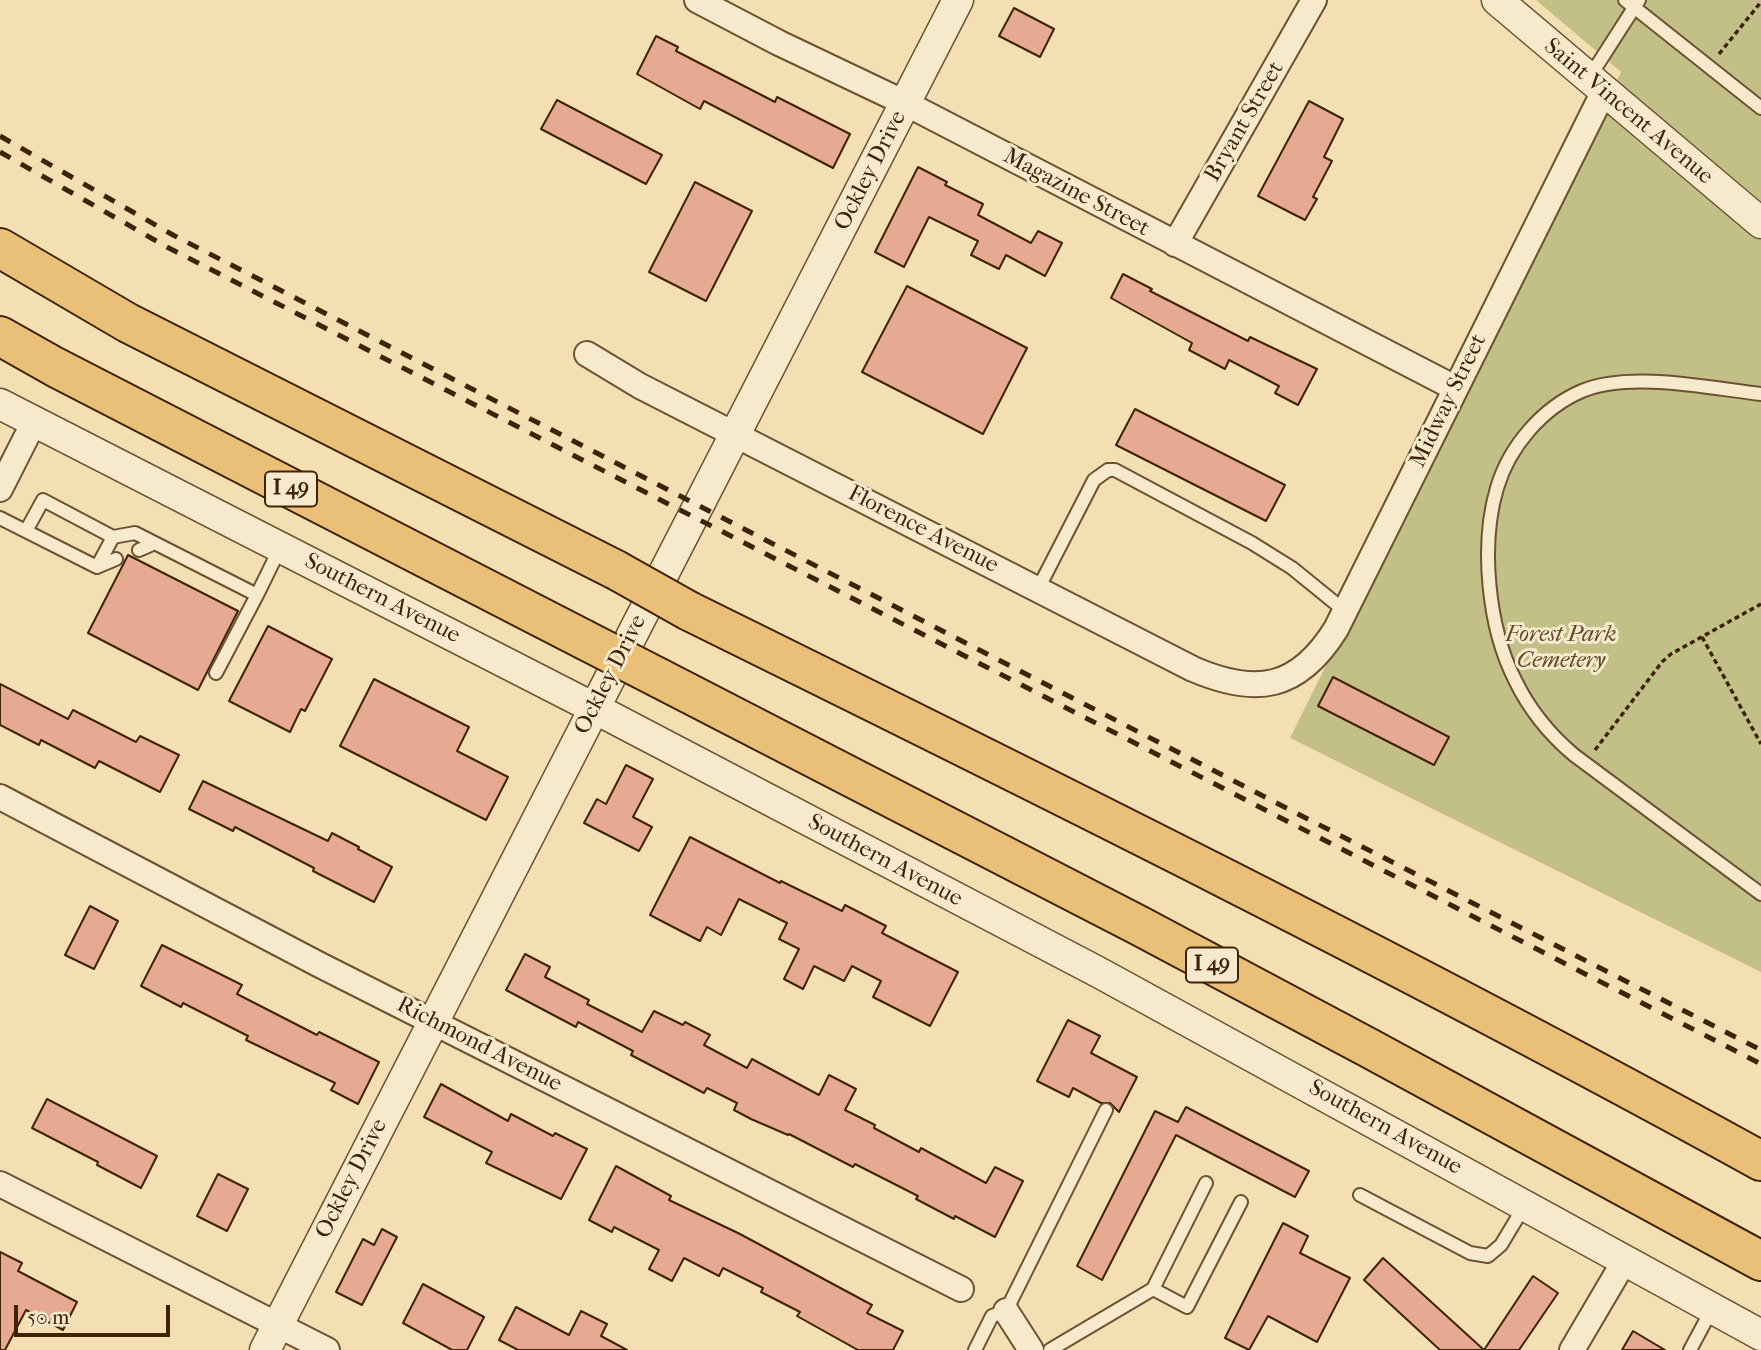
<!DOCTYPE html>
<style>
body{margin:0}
#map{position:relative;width:1761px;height:1350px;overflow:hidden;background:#f3dfb1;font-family:"IM FELL French Canon",serif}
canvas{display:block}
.scale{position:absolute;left:14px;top:1305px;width:156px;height:32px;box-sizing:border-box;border:4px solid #3f2307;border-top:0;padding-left:9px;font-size:21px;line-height:24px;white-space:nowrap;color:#3f2307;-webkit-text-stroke:5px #f7eacc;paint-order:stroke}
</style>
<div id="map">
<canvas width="1761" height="1350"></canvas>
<div class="scale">50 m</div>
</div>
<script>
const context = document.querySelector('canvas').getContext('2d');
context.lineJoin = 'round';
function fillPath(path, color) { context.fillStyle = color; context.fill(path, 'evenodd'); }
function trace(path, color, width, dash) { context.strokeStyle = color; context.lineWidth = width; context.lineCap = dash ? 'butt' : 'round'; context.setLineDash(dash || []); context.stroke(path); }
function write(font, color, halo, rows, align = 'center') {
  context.font = font + ' "IM FELL French Canon",serif'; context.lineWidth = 6; context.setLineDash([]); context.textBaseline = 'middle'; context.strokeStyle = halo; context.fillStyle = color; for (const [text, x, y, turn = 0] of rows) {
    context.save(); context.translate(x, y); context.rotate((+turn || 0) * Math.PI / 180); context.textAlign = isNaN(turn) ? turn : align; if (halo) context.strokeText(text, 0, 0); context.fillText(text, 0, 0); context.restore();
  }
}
fillPath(new Path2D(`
 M1536,0H1761V972L1290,738L1621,72Z`), '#c2c087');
const building = new Path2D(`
 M1014,8L1054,29L1040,57L999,36Z
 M656,36L678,47L676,51L775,102L777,97L850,134L833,168L704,101L700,109L637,74Z
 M557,100L662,155L646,184L541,129Z
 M1309,101L1343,119L1324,157L1332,161L1313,197L1317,199L1305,220L1258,196Z
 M918,167L947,182L945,185L983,204L978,215L1031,243L1038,231L1062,243L1045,276L1006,255L999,269L971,255L978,241L929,217L904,267L875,252Z
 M695,182L752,211L706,301L649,272Z
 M1123,274L1152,289L1150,291L1248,341L1250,337L1317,369L1298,405L1275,393L1279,386L1229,360L1225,369L1189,350L1192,343L1111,298Z
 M907,286L1027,348L983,434L862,372Z
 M1135,409L1285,485L1266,521L1116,445Z
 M128,555L238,611L198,690L88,633Z
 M268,626L332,659L305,711L301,709L290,732L229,701Z
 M1333,677L1449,737L1434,765L1318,706Z
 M374,679L469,727L457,751L508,777L486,820L340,746Z
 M0,684L68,719L73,710L136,742L140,736L179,755L160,792L99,761L95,768L41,740L39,745L0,725Z
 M626,765L653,779L633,817L652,827L639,851L584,823L597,799L606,804Z
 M203,781L328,841L332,833L359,847L358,849L392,867L374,902L313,871L314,868L235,827L233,831L189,809Z
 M690,837L780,883L781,881L842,911L845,905L886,926L882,933L958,972L930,1026L873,997L881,981L852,966L844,981L814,966L803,989L784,979L799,949L779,939L787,923L739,899L721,935L707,927L700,941L650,915Z
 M90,906L118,921L94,969L65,955Z
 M162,945L242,985L237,994L317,1035L319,1032L379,1062L358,1104L331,1090L335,1083L246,1040L248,1036L183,1003L181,1007L141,986Z
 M525,954L550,967L545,977L589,1000L587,1004L642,1032L654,1011L683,1025L685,1022L710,1035L704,1045L747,1068L752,1059L819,1095L829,1075L856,1089L845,1110L875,1125L874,1128L919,1152L921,1148L986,1183L995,1167L1023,1181L995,1237L955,1216L954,1219L916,1199L918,1196L855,1164L853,1167L789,1134L788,1135L751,1119L734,1110L737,1103L707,1088L704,1093L631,1055L633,1051L578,1022L576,1027L506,990Z
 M1068,1020L1100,1036L1091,1053L1137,1077L1119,1112L1110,1103H1101L1073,1088L1069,1097L1037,1081Z
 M441,1084L508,1121L511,1114L553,1136L555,1133L587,1149L561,1199L486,1163L492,1152L424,1117Z
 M47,1099L157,1156L141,1188L97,1165L98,1162L32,1128Z
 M1186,1107L1309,1171L1295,1197L1176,1135L1102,1280L1077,1266L1155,1111L1178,1122Z
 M616,1166L671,1196L669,1200L740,1234L872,1305L867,1313L903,1331L893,1350H858L797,1316L800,1312L761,1292L763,1288L723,1268L719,1276L684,1258L672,1281L649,1269L659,1250L614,1227L612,1232L589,1220Z
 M218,1174L248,1189L227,1231L197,1216Z
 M1283,1223L1308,1236L1300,1253L1350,1278L1317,1342L1268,1316L1249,1350L1225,1338Z
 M382,1229L397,1237L362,1305L336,1292L363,1239L374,1245Z
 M0,1252L22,1263L18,1271L77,1302L63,1330L26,1310L5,1350H0Z
 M1383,1258L1484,1350L1533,1276L1558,1293L1519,1350H1440L1364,1280Z
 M423,1284L484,1317L467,1350H452L403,1323Z
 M516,1307L569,1335L581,1311L607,1324L601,1336L627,1350H518L499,1340Z
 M1633,1331L1665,1350H1622Z`);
fillPath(building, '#e6aa92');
trace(building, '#3f2307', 2);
const service = new Path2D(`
 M1625,0L1761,108
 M1589,78L1639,0
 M1761,394C1709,388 1630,371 1582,391C1542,408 1509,447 1497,488C1480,545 1488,627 1515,680C1529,709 1549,734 1574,755L1761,894
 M0,518L97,567L116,559
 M26,531L43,500L113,537L135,533L257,595L280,548
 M139,550L155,543
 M97,567L113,537
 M1038,589L1094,480L1108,470H1115L1252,543L1292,568L1345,611
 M216,673L257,595
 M1360,1195L1470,1253L1488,1256L1501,1245L1525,1205
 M1153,1289L1206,1183
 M975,1350L992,1316L1006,1311L1106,1110
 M1050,1350L1153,1289L1187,1307L1241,1202
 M1690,1350L1712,1309`);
const minor = new Path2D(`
 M697,0L779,43L905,103L1455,388
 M1175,244L1314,0
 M587,354L640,386L1193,669C1256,696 1298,690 1336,629L1604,91
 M0,489L34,422
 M0,797L318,964L961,1289
 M0,1184L327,1350
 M1006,1311L1031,1350
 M1572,1350L1625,1260`);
const tertiary = new Path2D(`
 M1497,0L1761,223
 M0,404L594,708L1098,972L1761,1335
 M265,1350L958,0`);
const motorway = new Path2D(`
 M0,248L128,323L616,570
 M0,336L55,367L583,639
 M689,611C1050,789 1409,967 1761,1161
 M659,678L1138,925L1369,1048L1761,1261`);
trace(service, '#6c5232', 16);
trace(minor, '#6c5232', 28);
trace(tertiary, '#6c5232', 33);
trace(motorway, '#3f2307', 42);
trace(new Path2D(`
 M1719,54L1761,2
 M1702,637L1761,744
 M1595,750L1662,662L1671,654L1761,604`), '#3f2307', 3.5, [5, 3.5]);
trace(service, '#f7eacc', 12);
trace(minor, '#f7eacc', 24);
trace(tertiary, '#f7eacc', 30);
trace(motorway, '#eac078', 38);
trace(new Path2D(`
 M0,136L173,235L1298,814L1761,1050
 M0,152L167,247L1761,1064`), '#3f2307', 5, [12, 12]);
const motorwayBridge = new Path2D(`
 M616,570L689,611
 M583,639L659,678`);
trace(motorwayBridge, '#3f2307', 42, []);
trace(motorwayBridge, '#eac078', 38);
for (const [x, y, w] of [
 [291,489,52],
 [1212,965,52]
]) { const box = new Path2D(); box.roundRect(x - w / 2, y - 17.5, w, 35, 5); context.fillStyle = '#f7eacc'; context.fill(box); trace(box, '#3f2307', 2); }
write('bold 21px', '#3f2307', null, [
 ["I 49",291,489],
 ["I 49",1212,965]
]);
write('23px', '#3f2307', '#f7eacc', [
 ["Saint Vincent Avenue",1628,112,40],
 ["Bryant Street",1245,122,-60],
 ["Ockley Drive",871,171,-63],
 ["Magazine Street",1076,193,28],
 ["Midway Street",1449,401,-64],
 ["Florence Avenue",923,530,27],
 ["Southern Avenue",382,599,27],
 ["Ockley Drive",611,675,-63],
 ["Southern Avenue",885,861,28],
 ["Richmond Avenue",479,1045,27],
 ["Southern Avenue",1385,1128,29],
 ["Ockley Drive",352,1179,-63]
]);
write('italic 23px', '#604a27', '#f7eacc', [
 ["Forest Park",1561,635],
 ["Cemetery",1561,661]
]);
</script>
